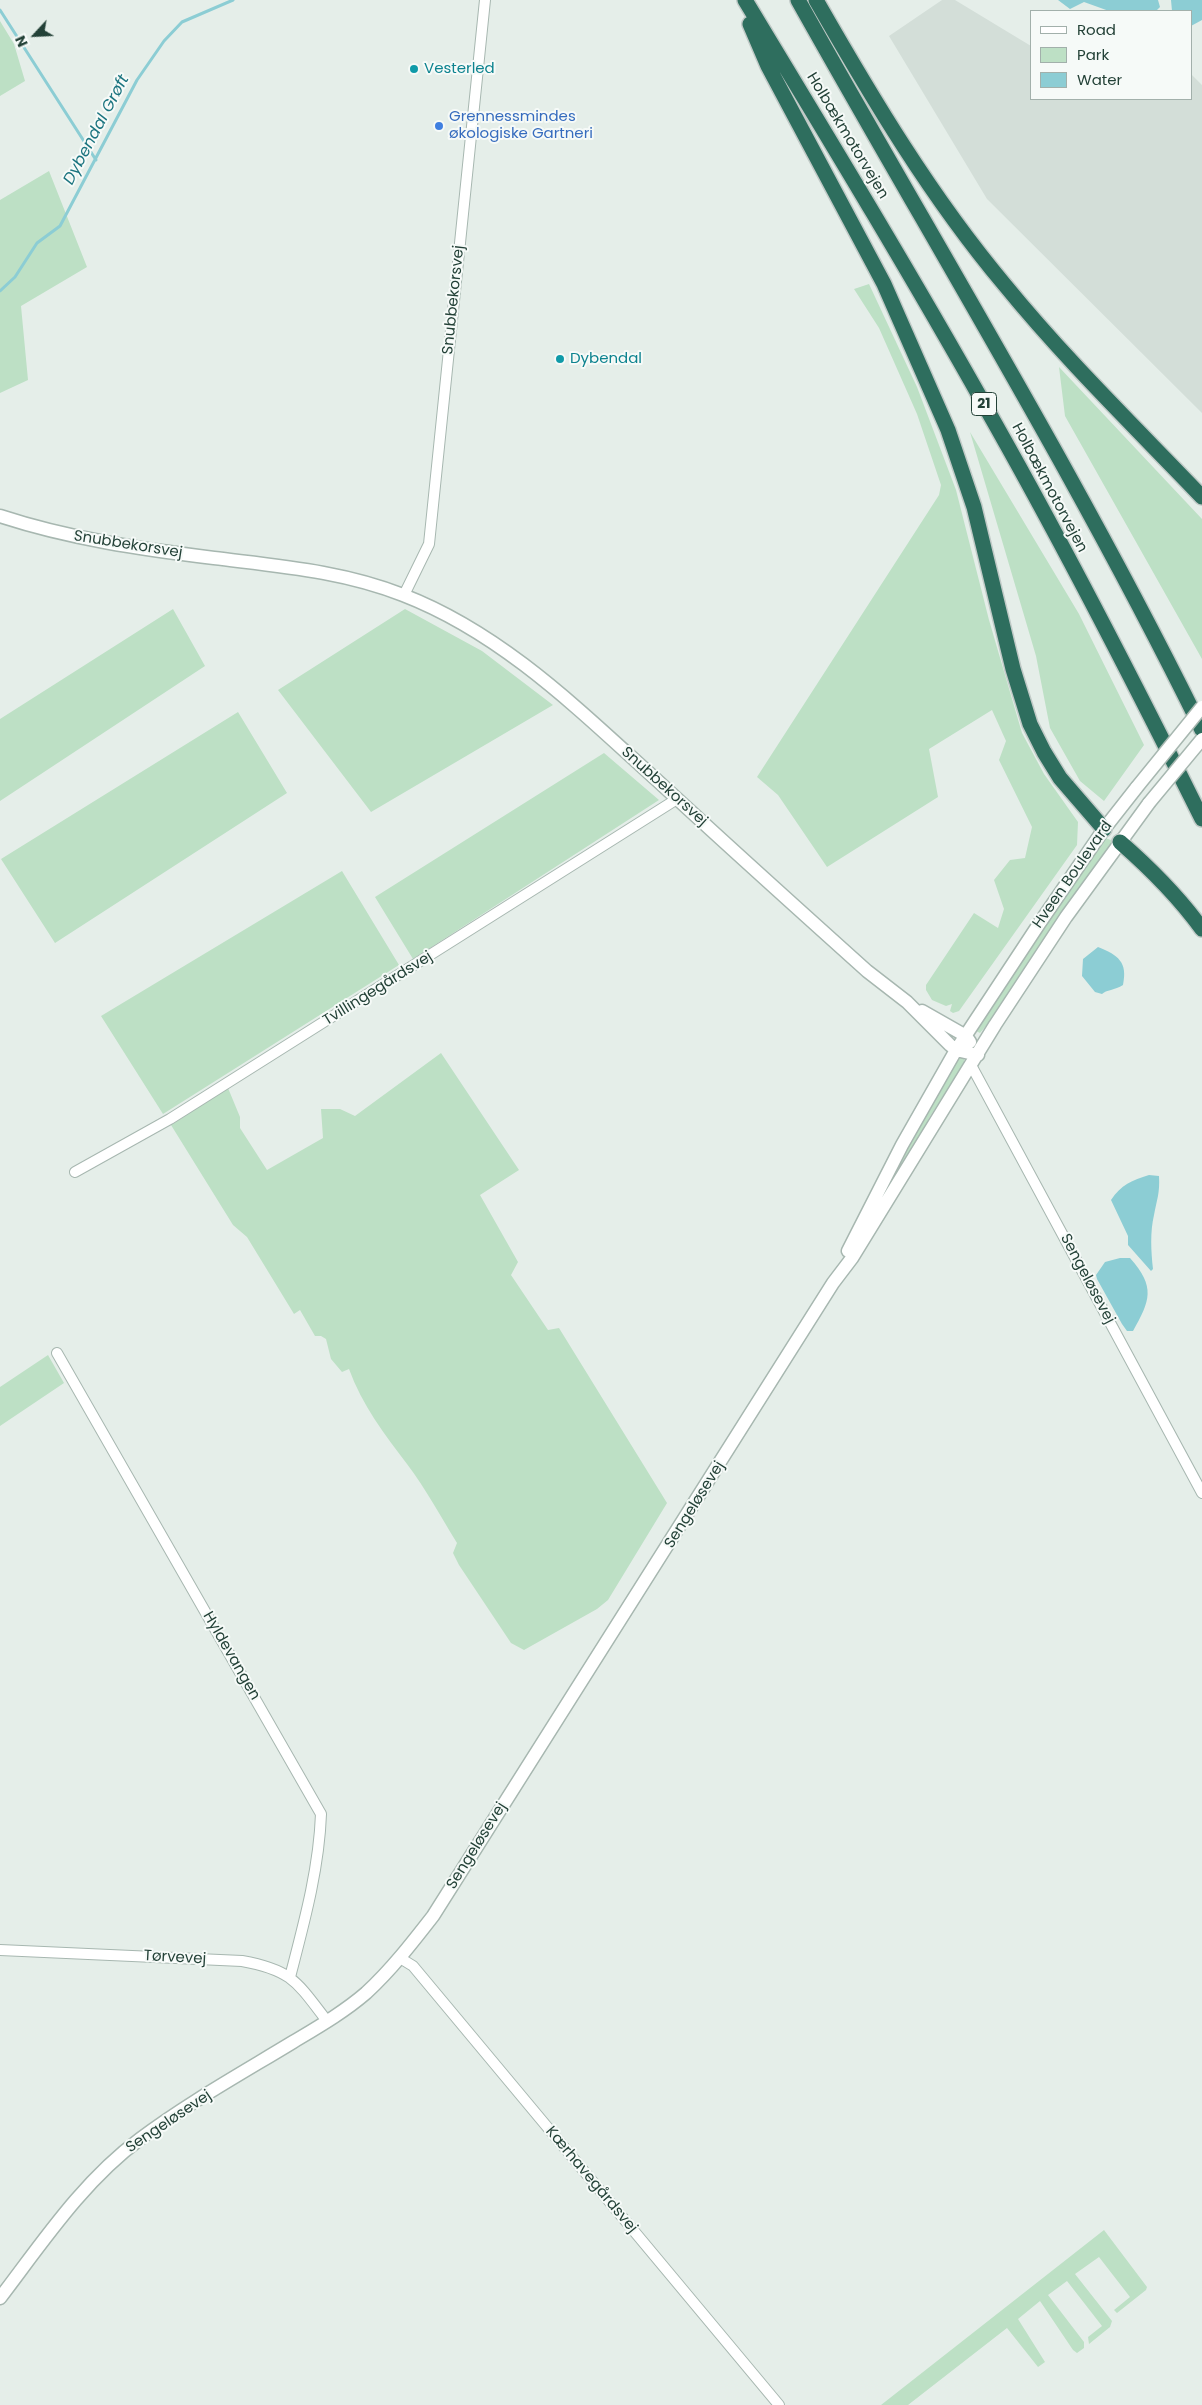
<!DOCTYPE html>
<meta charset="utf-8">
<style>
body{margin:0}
#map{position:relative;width:1202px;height:2405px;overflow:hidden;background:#e5eee9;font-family:Poppins,sans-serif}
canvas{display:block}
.legend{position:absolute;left:1030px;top:10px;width:162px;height:90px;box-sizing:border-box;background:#f6faf8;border:1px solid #a2b0ab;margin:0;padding:6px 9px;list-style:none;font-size:15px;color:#234137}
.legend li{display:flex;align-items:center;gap:10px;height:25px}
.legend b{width:25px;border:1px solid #a2b0ab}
.north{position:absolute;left:10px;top:10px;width:50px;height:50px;-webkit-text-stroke:4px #f6faf8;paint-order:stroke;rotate:245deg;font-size:14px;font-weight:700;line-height:20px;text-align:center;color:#234137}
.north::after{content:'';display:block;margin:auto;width:18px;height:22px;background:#234137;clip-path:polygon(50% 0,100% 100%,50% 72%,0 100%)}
</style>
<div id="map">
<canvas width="1202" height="2405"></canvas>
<ul class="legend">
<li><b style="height:6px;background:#fff"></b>Road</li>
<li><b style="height:14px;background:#bde0c5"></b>Park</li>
<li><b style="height:14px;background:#8ccdd4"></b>Water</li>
</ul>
<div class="north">N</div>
</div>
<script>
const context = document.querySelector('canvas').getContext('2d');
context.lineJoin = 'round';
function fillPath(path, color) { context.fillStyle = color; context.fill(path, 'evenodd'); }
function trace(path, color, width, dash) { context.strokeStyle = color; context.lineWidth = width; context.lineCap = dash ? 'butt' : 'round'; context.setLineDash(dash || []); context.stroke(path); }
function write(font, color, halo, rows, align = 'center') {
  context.font = font + ' Poppins,sans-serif'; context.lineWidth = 4; context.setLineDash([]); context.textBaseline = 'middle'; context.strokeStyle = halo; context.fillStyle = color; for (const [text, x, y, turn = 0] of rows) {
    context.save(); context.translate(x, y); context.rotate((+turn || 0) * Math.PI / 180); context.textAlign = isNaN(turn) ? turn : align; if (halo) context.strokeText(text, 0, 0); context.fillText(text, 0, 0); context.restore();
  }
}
fillPath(new Path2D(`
 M942,0H955L1031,46V99H1191V74L1202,85V413L987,199L889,36Z`), '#d3ded8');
fillPath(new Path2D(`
 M0,21L14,44L25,81L0,96Z
 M49,171L87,267L21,306L28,380L0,393V200Z
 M869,284L917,387L956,490L989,620L1022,733L1044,774L1078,822L1077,845L959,1011L953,1013L950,1011L952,1004L946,1006L932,1000L926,990V985L974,913L998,928L1004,909L994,880L1010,860L1025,858L1032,827L999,760L1006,741L992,710L929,749L938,797L827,867L778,795L757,777L939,495L941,485L917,414L879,328L854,289Z
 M1059,367L1202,519V659L1065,416Z
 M970,432L1079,614L1144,745L1104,801L1080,781L1050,728L1036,656Z
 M173,609L205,666L0,801V719Z
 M405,609L482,651L553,705L371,812L278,690Z
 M238,712L287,793L55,943L1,859Z
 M604,753L659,800L413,959L375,897Z
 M1105,838L1114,841L996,1014L980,1033L976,1031Z
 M342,871L399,965L163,1114L101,1016Z
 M441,1053L519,1170L480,1195L518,1262L511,1275L548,1330L559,1328L667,1503L608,1600L597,1609L524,1650L511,1643L459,1565L453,1553L457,1543C441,1517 426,1489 407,1464C385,1435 362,1405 349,1369L342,1372L331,1359L326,1339L321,1336H315L300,1310L294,1314L247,1237L233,1225L171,1125L228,1088L240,1117V1128L267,1170L323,1138L321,1109H340L355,1116Z
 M962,1057L964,1059V1064L929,1118L916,1149L863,1233L920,1122L958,1059Z
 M48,1355L64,1383L0,1426V1387Z
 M1104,2230L1147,2287L1146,2290L1117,2313L1114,2310L1130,2297L1099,2257L1075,2274L1112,2321L1110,2327L1089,2344L1088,2337L1102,2326L1067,2281L1048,2295L1084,2342V2348L1077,2353L1073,2350L1040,2301L1018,2319L1045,2362L1038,2367L1007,2328L908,2405H881Z`), '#bde0c5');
fillPath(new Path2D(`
 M1058,0H1158L1160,7L1156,11H1109L1084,2L1070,9Z
 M1171,0H1202V20L1191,26V11H1172Z
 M1098,947C1118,955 1128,962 1123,985C1115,990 1106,990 1102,994L1095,992L1082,976L1083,959Z
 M1149,1175L1159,1176C1160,1193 1157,1199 1154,1215C1150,1232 1151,1251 1153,1269L1151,1271L1128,1245V1236L1111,1200C1121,1185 1132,1180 1149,1175Z
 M1120,1258H1130C1156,1287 1150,1301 1133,1331H1127L1122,1324L1097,1279L1096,1275L1105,1262Z`), '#8ccdd4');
trace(new Path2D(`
 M0,10L96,160
 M0,291L15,277L37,243L60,226L137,80L164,41L182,22L233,0`), '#8ccdd4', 3);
const minor = new Path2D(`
 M404,595L429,544L485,0
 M971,1065L1202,1493
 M75,1172L170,1119L677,799
 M57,1353L321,1814C319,1869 304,1923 290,1977
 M0,1950L242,1961C292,1970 297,1982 327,2021
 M400,1958L413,1966L779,2405`);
const tertiary = new Path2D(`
 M0,516C70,539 141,549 214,558C278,566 343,571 403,595C504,634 581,712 660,783C728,846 798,909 867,971L907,1002L950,1045L956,1050L978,1055
 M922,1011L966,1036L970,1042
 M848,1251L902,1145L956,1050L1039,924L1104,829L1137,787
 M0,2298C42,2243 83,2181 140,2139C188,2103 242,2073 293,2042C318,2027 344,2012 366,1993C391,1970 412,1943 433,1916L833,1283L852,1258L995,1025L1066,917L1149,803`);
const motorway = new Path2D(`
 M745,0C826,134 908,269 985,406C1062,541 1133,680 1202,819
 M798,0C934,243 1080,481 1202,730
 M816,0C872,98 931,197 1004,284C1065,359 1135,427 1202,497
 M750,24L768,66L884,284L948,430L974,507L1013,669L1030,724L1044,752L1060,778L1104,829
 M1120,842C1151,869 1178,896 1202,929`);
trace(minor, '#a7b7b0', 12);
trace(tertiary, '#a7b7b0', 15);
trace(motorway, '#c1cac7', 18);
trace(minor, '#fff', 10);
trace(tertiary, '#fff', 12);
trace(motorway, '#2e6e5e', 15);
const tertiaryBridge = new Path2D(`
 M1137,787L1202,707
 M1149,803L1202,739`);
trace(tertiaryBridge, '#a7b7b0', 15, []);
trace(tertiaryBridge, '#fff', 12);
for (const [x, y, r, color] of [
 [414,69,5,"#0f9aa8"],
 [439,126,5,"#3f7fe0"],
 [560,359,5,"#0f9aa8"]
]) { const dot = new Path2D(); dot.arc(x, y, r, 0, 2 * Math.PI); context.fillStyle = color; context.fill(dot); trace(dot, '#f6faf8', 2); }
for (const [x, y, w] of [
 [984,404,25]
]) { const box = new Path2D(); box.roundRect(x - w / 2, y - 11.5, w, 23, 4); context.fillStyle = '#f6faf8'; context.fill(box); trace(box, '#234137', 1); }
write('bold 14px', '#234137', null, [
 ["21",984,404]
]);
write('15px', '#0d838f', '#f6faf8', [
 ["Vesterled",424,69],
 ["Dybendal",570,359]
], 'left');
write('15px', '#366cbe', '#f6faf8', [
 ["Grennessmindes",449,117],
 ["økologiske Gartneri",449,134]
], 'left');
write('15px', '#234137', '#f6faf8', [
 ["Holbækmotorvejen",847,136,59],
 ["Snubbekorsvej",454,300,-84],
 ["Holbækmotorvejen",1049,488,62],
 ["Snubbekorsvej",128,545,9],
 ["Snubbekorsvej",664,787,42],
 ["Hveen Boulevard",1073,875,-55],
 ["Tvillingegårdsvej",378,989,-32],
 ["Sengeløsevej",1087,1279,62],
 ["Sengeløsevej",695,1505,-58],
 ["Hyldevangen",231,1656,60],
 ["Sengeløsevej",477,1846,-58],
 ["Tørvevej",175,1958,3],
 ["Sengeløsevej",169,2122,-34],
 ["Kærhavegårdsvej",591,2180,50]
]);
write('italic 16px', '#1b747f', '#f6faf8', [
 ["Dybendal Grøft",97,130,-62]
]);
</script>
